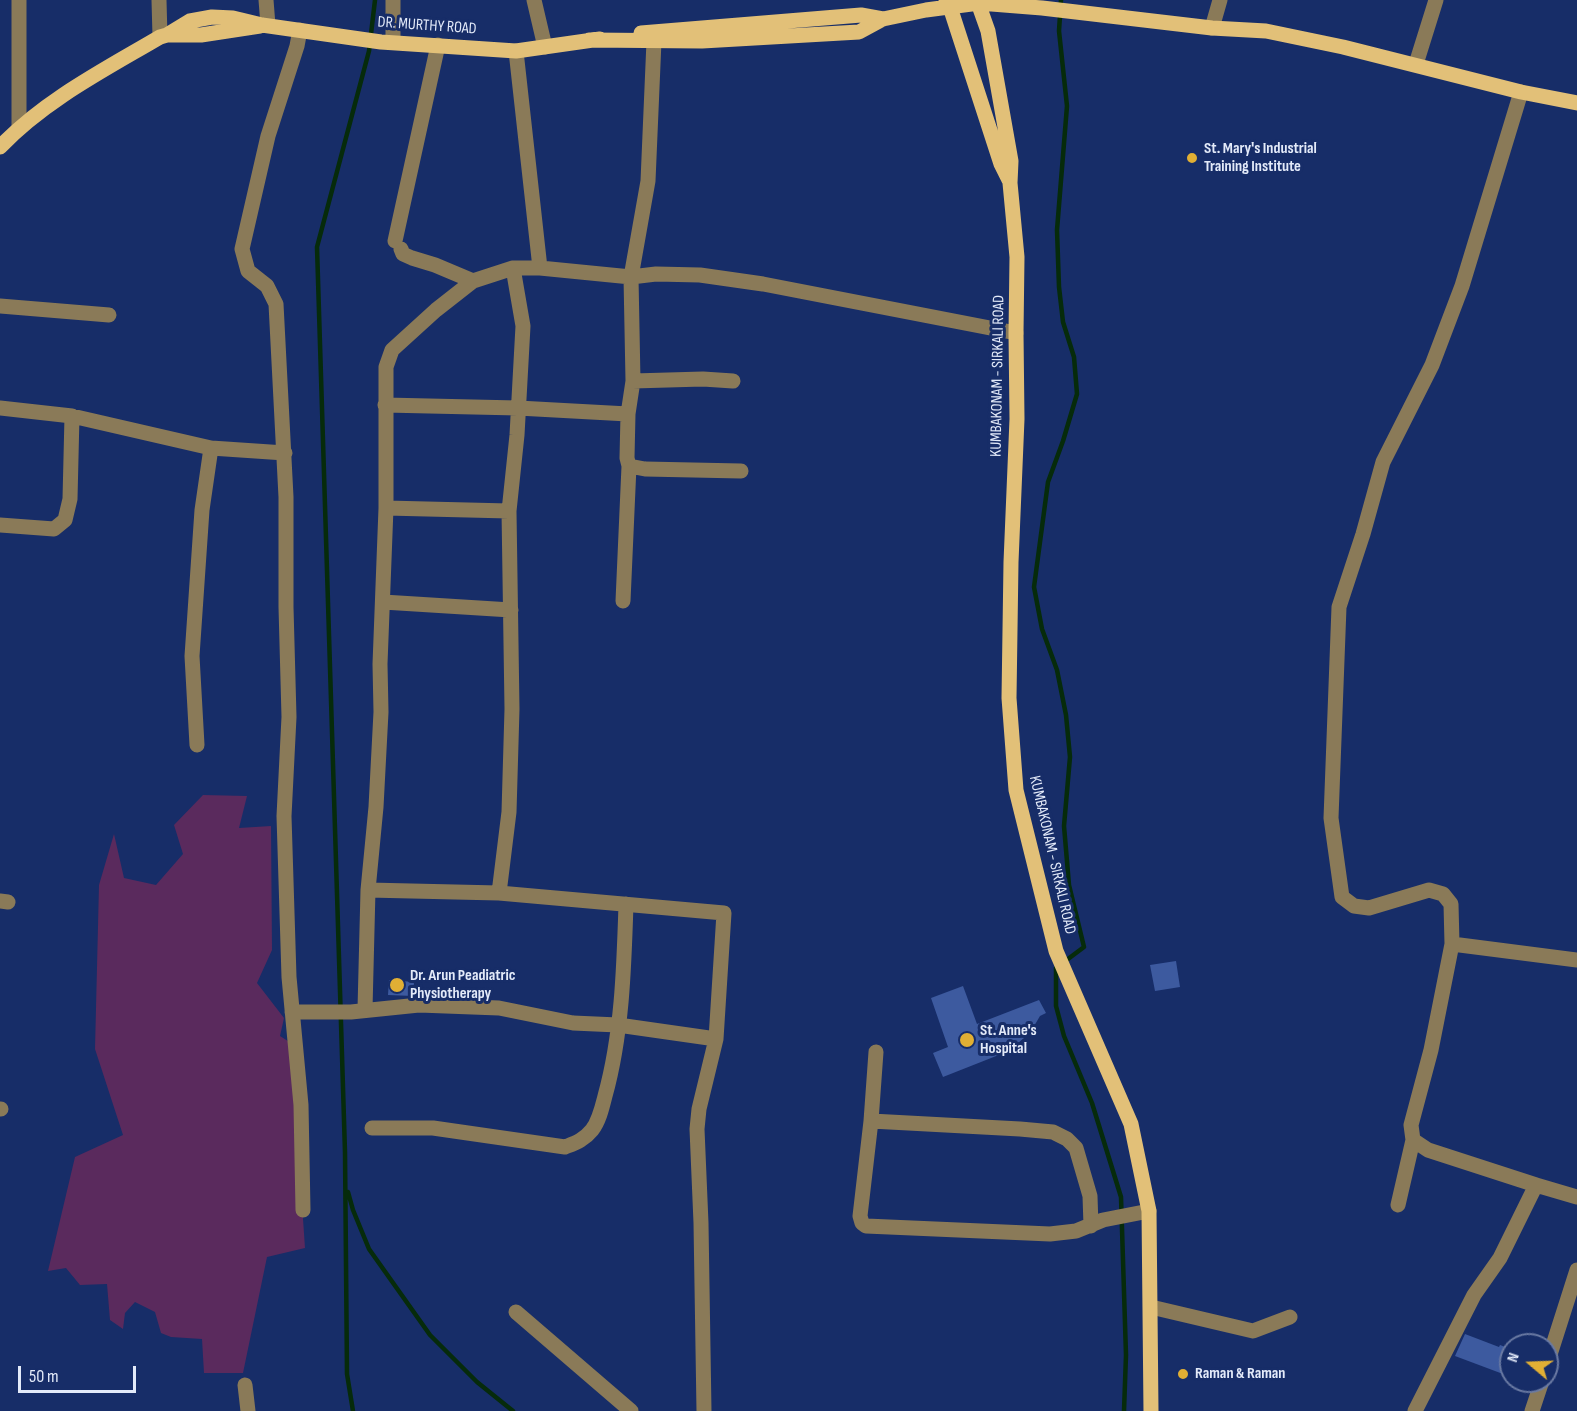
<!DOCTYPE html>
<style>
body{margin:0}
#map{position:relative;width:1577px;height:1411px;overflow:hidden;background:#172d68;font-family:"Sofia Sans Condensed",sans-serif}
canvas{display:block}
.north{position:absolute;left:1499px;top:1333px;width:60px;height:60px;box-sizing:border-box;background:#172d68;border:2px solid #6979a2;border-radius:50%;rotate:289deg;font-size:16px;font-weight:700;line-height:24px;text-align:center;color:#e3eaf9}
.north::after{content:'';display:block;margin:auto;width:21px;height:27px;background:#e1af34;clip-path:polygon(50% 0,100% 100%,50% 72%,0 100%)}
.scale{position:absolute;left:18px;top:1366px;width:118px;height:27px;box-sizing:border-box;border:3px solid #e3eaf9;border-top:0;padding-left:8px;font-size:18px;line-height:21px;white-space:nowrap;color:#e3eaf9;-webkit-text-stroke:4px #172d68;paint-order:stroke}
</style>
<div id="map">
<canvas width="1577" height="1411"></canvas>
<div class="north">N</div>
<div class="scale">50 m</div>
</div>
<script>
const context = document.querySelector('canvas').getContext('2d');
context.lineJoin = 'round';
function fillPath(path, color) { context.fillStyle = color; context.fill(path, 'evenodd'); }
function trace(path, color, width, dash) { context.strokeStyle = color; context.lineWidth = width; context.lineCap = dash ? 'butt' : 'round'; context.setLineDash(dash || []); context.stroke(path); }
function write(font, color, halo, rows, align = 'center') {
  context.font = font + ' "Sofia Sans Condensed",sans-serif'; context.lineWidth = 6; context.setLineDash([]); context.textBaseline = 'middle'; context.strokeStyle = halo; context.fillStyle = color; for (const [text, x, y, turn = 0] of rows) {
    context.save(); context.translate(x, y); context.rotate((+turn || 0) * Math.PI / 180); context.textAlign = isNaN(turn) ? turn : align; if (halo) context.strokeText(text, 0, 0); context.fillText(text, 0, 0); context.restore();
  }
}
fillPath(new Path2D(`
 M203,795L247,796L239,828L271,826L272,950L257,983L284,1018L280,1036L291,1043L305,1248L267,1257L243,1373H204L202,1339L171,1337L161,1333L155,1312L135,1302L125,1313L123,1329L110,1320L107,1284L80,1285L66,1268L48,1271L75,1157L123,1135L95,1049L99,885L114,834L124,878L156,885L183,854L174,825Z`), '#5a2a5d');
trace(new Path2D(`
 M1061,0L1059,31L1067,106L1057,230L1059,287L1063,322L1074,357L1077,394L1063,441L1048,482L1034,587L1042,629L1057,670L1066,715L1070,757L1064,826L1069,885L1084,947L1056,968V1006L1064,1036L1092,1103L1121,1197L1126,1355L1124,1411
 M348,1192L353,1210L369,1249L430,1335L477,1382L513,1411
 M353,1411L347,1374L345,1152L317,247L369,51L375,0`), '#062b0b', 4.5);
fillPath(new Path2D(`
 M1176,961L1180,987L1155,991L1150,965Z
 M389,980L414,982L413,996L388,995Z
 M963,986L977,1024L1039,1000L1046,1013L1040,1016L1030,1033L1018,1043L1019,1047L943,1077L933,1053L948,1047L931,998Z
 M1465,1334L1499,1347L1500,1345L1511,1349V1377L1455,1356Z`), '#3d5a9f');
trace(new Path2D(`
 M19,0V127
 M159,0L160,37
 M266,0L268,25
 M393,0V42
 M534,0L545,47
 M1212,28L1220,0
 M300,30L297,46L268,136L242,249L248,271L267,286L276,304L286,497V607L289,717L284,816L289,977L301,1105L303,1210
 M654,41L648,181L631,277L633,381L628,414L627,458L629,466L645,469L741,471
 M516,51L540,268
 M1416,64L1436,0
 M395,241L438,45
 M401,249L403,254L412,258L435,265L473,281
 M0,306L109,315
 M633,381L703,379L733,381
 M385,405L518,408L628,414
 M0,408L72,416L211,448L285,453
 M386,508L509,511
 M0,525L54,529L65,520L70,499L72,416
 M623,601L629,466
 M383,602L511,610
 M197,745L192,656L202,510L211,448
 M368,890L499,893L724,913L716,1039L699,1109L697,1129L701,1223L704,1411
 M499,893L509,812L512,709L509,511L517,435L523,326L513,268
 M0,901L8,902
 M1452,944L1577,960
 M365,1009L368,890L376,807L381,712L380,664L386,508V367L392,350L436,310L473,281L513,268H540L631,277L656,274L700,275L763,284L1016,333
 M292,1012H351L419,1005L499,1008L573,1023L618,1025L716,1039
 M876,1052L871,1121L860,1216L862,1223L866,1226L1050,1234L1076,1231L1103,1220L1149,1211
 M0,1109H1
 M871,1121L1020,1129L1053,1132L1067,1139L1076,1148L1090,1196L1091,1226
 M372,1128H433L565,1147C575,1143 584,1140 592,1130C599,1121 602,1108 605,1096C622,1035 624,968 626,904
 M1536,1185L1577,1197
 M1398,1205L1413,1140
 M1151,1307L1253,1331L1290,1317
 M516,1312L631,1411
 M1547,1364L1577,1270
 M245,1385L248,1411
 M1415,1411L1474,1295L1500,1258L1536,1185L1428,1150L1413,1140L1411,1125L1431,1050L1452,944L1451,904L1443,894L1429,890L1369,908L1354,906L1342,897L1331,818L1339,607L1363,534L1383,462L1432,365L1462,286L1521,92
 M1532,1411L1542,1381`), '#8a7a58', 15);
trace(new Path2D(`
 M946,0L950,7L1001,164L1009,180
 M977,0L988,31L1011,161L1010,183L1017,257L1016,333L1017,419L1011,562L1009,698L1016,790L1056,951L1131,1124L1149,1211L1151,1411
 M641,33L861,15L883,19
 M167,35H201L260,26
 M589,40L702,41L859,32L883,19L926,10L979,3L1042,8L1212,28L1266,31L1343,47L1521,92L1577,103
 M0,147C45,100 104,70 160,37L167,35L190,21L212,17L233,18L262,25L381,42L516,51L600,39`), '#e2c078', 15);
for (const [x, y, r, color] of [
 [1192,158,6,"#e1af34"],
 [397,985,8,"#e1af34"],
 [967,1040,8,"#e1af34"],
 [1183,1374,6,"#e1af34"]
]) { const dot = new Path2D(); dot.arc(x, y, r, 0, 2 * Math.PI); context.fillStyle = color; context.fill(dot); trace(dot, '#172d68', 2); }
write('16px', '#e3eaf9', '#172d68', [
 ["DR. MURTHY ROAD",427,26,4],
 ["KUMBAKONAM - SIRKALI ROAD",998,376,-89],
 ["KUMBAKONAM - SIRKALI ROAD",1052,855,77]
]);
write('bold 16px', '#e3eaf9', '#172d68', [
 ["St. Mary's Industrial",1204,149],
 ["Training Institute",1204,167],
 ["Dr. Arun Peadiatric",410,976],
 ["Physiotherapy",410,994],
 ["St. Anne's",980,1031],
 ["Hospital",980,1049],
 ["Raman & Raman",1195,1374]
], 'left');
</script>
